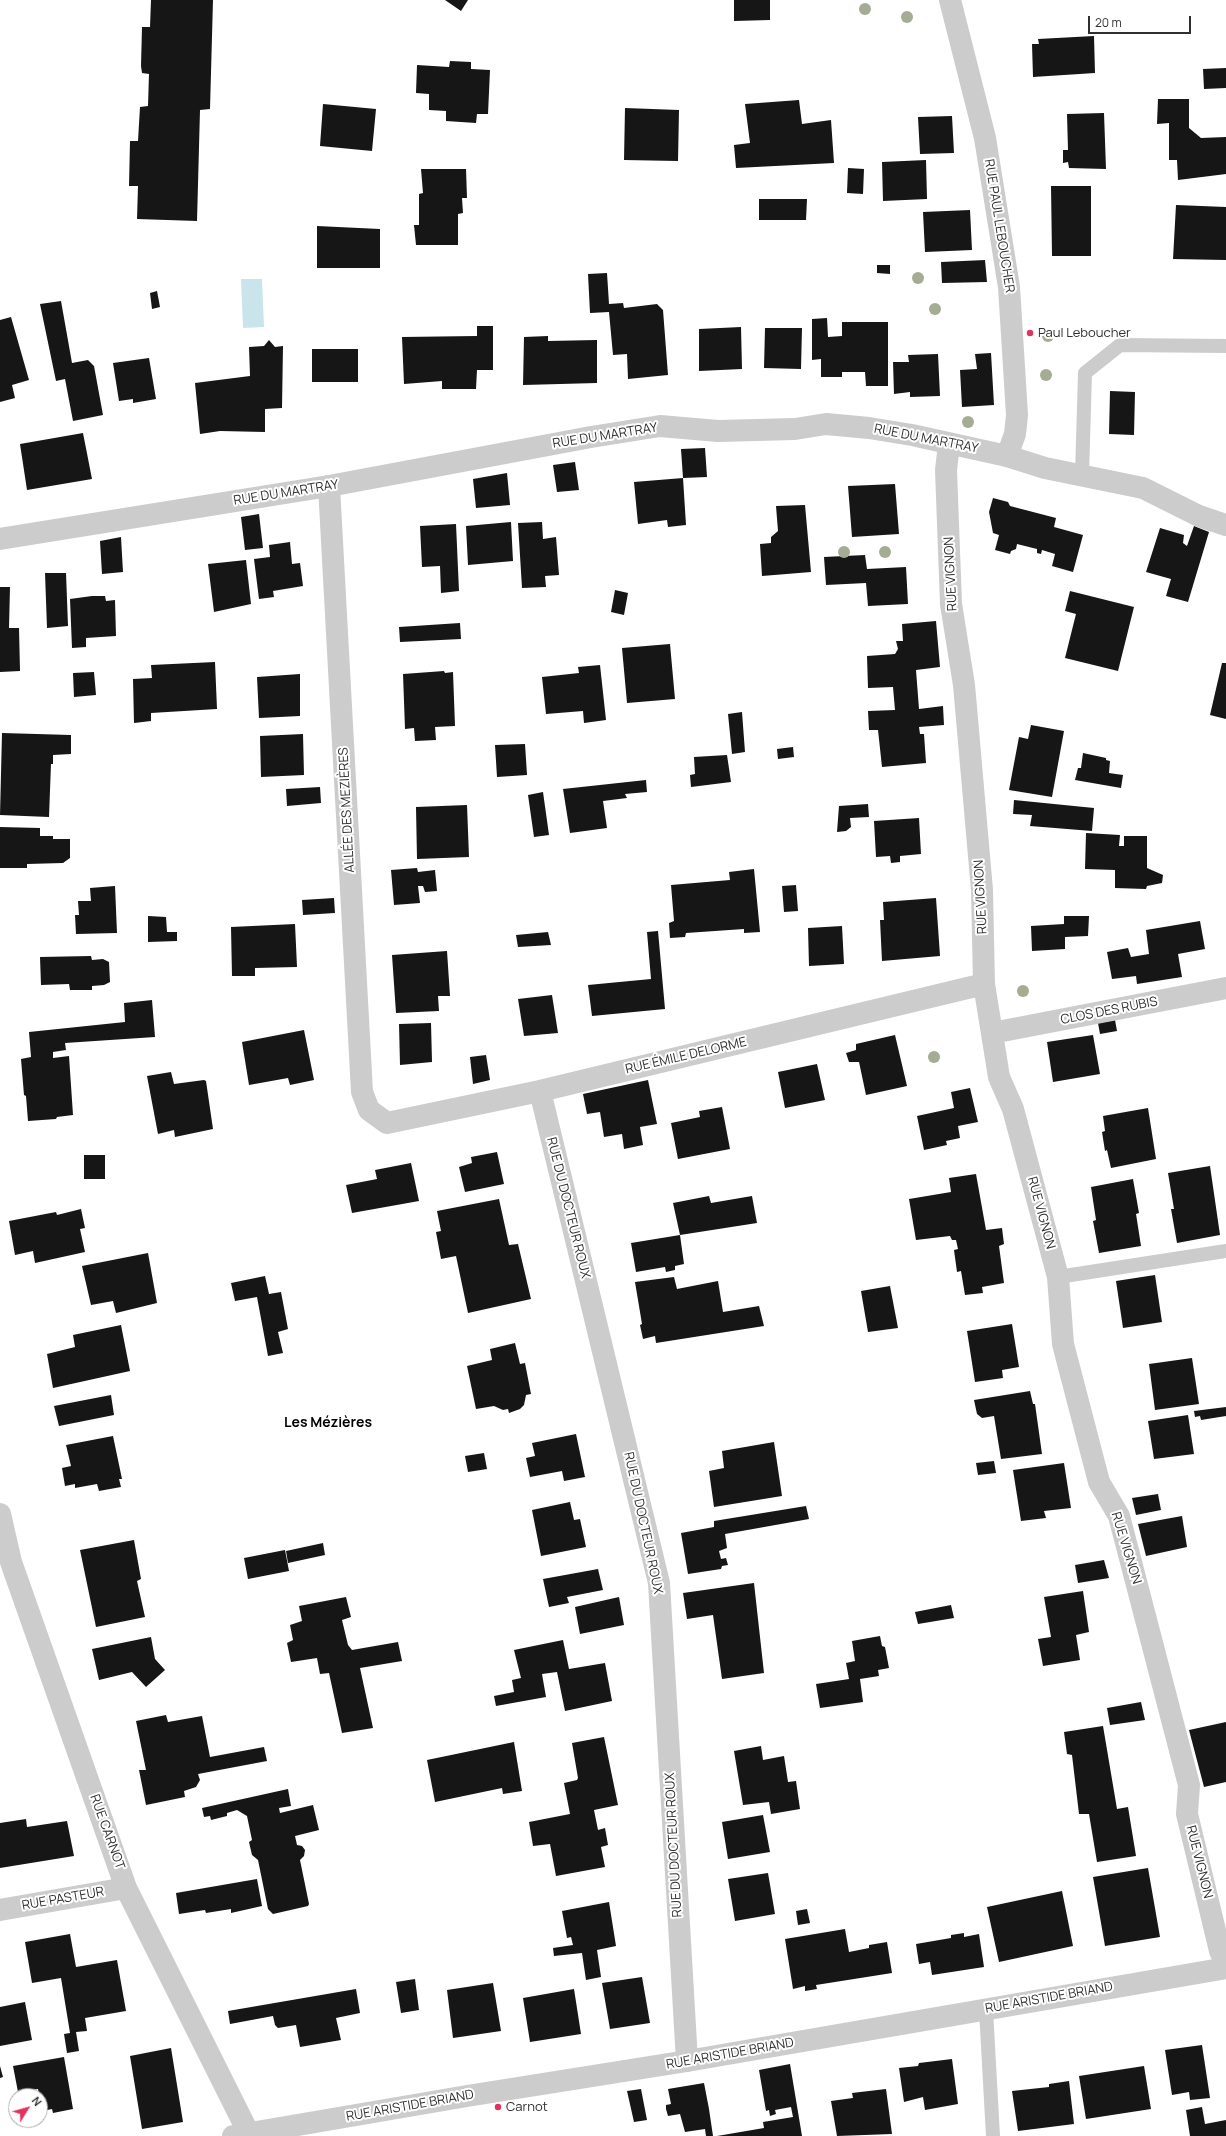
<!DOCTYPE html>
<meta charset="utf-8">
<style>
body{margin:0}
#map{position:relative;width:1226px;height:2136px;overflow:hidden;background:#fff;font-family:Manrope,sans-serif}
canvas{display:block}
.north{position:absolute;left:8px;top:2088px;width:40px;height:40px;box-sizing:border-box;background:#fff;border:1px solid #acacac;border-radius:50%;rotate:53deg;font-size:11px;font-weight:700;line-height:16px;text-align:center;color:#2f2f2f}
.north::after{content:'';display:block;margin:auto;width:14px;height:18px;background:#e3335c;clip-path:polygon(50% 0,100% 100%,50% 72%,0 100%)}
.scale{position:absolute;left:1088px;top:16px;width:103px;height:18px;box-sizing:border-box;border:2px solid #2f2f2f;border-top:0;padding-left:5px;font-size:12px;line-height:14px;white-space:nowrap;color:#2f2f2f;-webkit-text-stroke:3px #fff;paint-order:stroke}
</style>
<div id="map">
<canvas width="1226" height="2136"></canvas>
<div class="north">N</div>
<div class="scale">20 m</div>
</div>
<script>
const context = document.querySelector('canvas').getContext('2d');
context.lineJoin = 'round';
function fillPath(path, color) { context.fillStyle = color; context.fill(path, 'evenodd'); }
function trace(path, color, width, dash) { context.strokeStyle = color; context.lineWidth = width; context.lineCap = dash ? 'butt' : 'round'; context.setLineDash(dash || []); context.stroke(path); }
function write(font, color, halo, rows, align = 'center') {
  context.font = font + ' Manrope,sans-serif'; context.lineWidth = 4; context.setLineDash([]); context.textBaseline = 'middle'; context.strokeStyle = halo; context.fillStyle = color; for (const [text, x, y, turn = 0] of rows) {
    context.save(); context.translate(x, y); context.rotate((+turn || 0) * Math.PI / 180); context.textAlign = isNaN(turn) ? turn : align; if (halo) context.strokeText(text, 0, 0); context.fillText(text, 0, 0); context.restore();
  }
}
fillPath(new Path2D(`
 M241,279H262L264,327L243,328Z`), '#c9e4eb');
fillPath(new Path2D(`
 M151,0H213L210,109L200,110L197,221L137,219L138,186H129L130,141H138L140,107L148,106L149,74L142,73L141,66L142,27H150Z
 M445,0H468L461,11Z
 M734,0H770V20L734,21Z
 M1094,36L1095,73L1033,77L1032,44H1039L1038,39Z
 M450,61L471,62V69L490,70L488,114H477L476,123L446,121V111L429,110V94L416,93L417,65L449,67Z
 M1226,68V88L1204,89L1203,69Z
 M1158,99H1189V128L1201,138L1226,137V174L1178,180L1177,160H1169V123L1157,124Z
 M799,100L802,124L831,120L834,163L736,168L734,145L750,143L745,104Z
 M323,104L376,109L372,151L320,146Z
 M625,108L679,110L678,161L624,160Z
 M1104,113L1106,169L1069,168L1068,162L1063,163V150H1068L1067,114Z
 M952,116L954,153L920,154L918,117Z
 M926,160L927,199L883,201L882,162Z
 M848,168L864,169L863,194L847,193Z
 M421,169H466L467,198H462L463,213L458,214V245H416L414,225H419V194L423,193Z
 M1051,186H1091V256H1052Z
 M759,199H807L806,220H759Z
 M1176,205L1226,207V260L1173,259Z
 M970,210L972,250L925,252L923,212Z
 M317,226L380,229V268H317Z
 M985,260L987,282L942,283L941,262Z
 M877,265H890V274L877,273Z
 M607,273L609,304L623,303L624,308L657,304L663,310L668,375L628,379L627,354L613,355L609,312L590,313L588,274Z
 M157,291L160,307L152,309L150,293Z
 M61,301L72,363L88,360L94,366L103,415L73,421L65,379L56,381L40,304Z
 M11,317L29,380L12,385L15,398L0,402V320Z
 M827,318L828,337L842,336V322H888V386H866L865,372H842V377H821V359L812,360V319Z
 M477,326H493V370H477L476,389H442V381L404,384L402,337L477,336Z
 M741,327L742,369L699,371V329Z
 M765,328H802L801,369L764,368Z
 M548,336V341L597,340V383L523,385L524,337Z
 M269,340L275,347L283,346L282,408L265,409V432L220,431L200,434L195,383L250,376L249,347L264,346Z
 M312,349H358V382H312Z
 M991,353L994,405L962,407L960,370L977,369L975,354Z
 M938,354L940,396L910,397V392L894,394L893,362H909L908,355Z
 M149,358L156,399L133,403V399L119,401L113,363Z
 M1110,391L1135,392L1134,435L1109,434Z
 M83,433L92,479L27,490L20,444Z
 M705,448L707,477L683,478L686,525L668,527L667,520L638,524L634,482L683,478L681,449Z
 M575,462L579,490L557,492L553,465Z
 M507,473L510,505L476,508L473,479Z
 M895,484L899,534L852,537L848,486Z
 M993,498L1008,502L1010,506L1056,518L1054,527L1083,535L1073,572L1052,566L1055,554L1042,550L1041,554L1037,553V549L1017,544L1016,549L1011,551L1010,554L995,550L999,535L993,533L989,512Z
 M805,505L811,572L762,576L760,544L771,543V537L778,531L776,506Z
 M259,514L263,548L245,550L241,517Z
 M511,522L513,561L468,565L466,526Z
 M542,522L543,539L556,537L559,575L545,576L546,587L522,588L518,523Z
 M456,524L459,591L441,593L440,566L422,567L420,526Z
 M1194,526L1209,532L1188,602L1166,596L1171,579L1146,572L1160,528L1184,535L1183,543L1187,546Z
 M121,537L123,572L102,574L100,541Z
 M290,542L292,564L300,563L303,586L273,591L274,597L259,599L254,559L270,557L269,545Z
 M865,555L867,569L906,567L908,604L868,606L866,583L826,585L824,557Z
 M246,560L251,604L214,612L208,564Z
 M45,573H66L68,626L47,628Z
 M0,587H10L9,628H19L20,671L0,672Z
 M615,590L628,593L624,615L611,612Z
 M1070,591L1134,607L1118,671L1065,658L1076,614L1065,611Z
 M92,596H105L106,601L115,600L116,636L86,638V647L72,648L70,599Z
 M936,621L940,667L916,670L919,709L943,706L944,725L919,727L920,734H924L926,763L882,767L878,730H869L868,711L895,710L893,687L868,688L867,656L895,654L898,649L896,641H903L902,624Z
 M460,623L461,639L400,642L399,627Z
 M670,644L675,699L627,703L622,648Z
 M215,662L217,709L151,713V721L134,723L133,679L152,678L151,665Z
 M1222,663H1226V719L1210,715Z
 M600,665L606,720L584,723L583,711L546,714L542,677L579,673L578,667Z
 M444,671L445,673L453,672L455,726L435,727L436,740L415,741L414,728L405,729L403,674Z
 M94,672L96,695L74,697L73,673Z
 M300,674V716L259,718L257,677Z
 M742,712L745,752L732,754L728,714Z
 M1031,725L1064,731L1052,797L1009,790L1019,737L1028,739Z
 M2,733L71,735V754L53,755V764H51L49,817L0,815Z
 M303,734L304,775L261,777L260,736Z
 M525,744L527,775L497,777L495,745Z
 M793,747L794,757L778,759L777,749Z
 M1083,753L1106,758V760L1110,761L1109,773L1123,775L1121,788L1075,780L1078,768H1081Z
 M727,755L731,782L691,787L690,775L695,774L694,757Z
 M646,780L647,792L625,794L627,798L603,801L607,828L570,833L563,789Z
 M320,787L321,803L287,806L286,789Z
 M543,792L549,835L534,837L528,795Z
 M1014,800L1094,808L1092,831L1030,826L1032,815L1013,814Z
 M868,804L869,817L850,818L851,827L846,831L837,832L839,806Z
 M467,805L469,857L417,859L416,807Z
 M919,818L921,854L900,856V862L891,863L890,856L876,857L874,821Z
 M0,827L40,828V836H53V839H70V858L63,863L27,864V868H0Z
 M1086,833L1120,835L1119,846H1124V836H1147V868L1163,875L1162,883L1147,886L1146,889L1115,888V870L1085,869Z
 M417,868L418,872L435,870L437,891L425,892L423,886H418L420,903L394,905L391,870Z
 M754,869L760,932L744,933V929L686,933L685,937L670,938L669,923L674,921L671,885L730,880L729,872Z
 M796,885L798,911L784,912L782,886Z
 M115,886L117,933L76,934L75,915H79L78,901H91L90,888Z
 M334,898L335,913L303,915L302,900Z
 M936,898L940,956L882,961L880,920H884L883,902Z
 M148,916L166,917L167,932H177V941L148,942Z
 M1064,916H1089L1088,936L1065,937V949L1032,951L1031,926L1064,924Z
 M1200,921L1205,949L1178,954L1182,977L1137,984L1136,976L1112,979L1107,952L1128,948L1131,957L1149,954L1146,930Z
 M295,924L297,967L255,968V976H232L231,927Z
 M842,926L844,964L809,966L808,928Z
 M658,931L665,1009L592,1016L588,985L651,979L647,932Z
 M548,932L551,945L518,947L516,935Z
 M447,951L450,996H438L439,1011L396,1013L392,955Z
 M91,956L92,960L103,959L109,962L110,982L104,985L92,986V990H70L69,984L41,985L40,957Z
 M552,995L558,1033L524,1036L518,999Z
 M152,1000L155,1037L65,1043L66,1050L53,1052V1058L69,1056L73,1115L57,1117L56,1119L28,1121L26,1096L24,1095L21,1059L31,1057L29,1032L125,1022L124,1003Z
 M1115,1020L1117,1031L1100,1034L1098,1023Z
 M431,1023L432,1062L400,1065L399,1024Z
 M304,1030L314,1080L290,1085L288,1078L249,1085L242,1042Z
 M895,1035L907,1086L866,1095L859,1062H849L846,1053L856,1050V1044Z
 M1093,1035L1100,1074L1053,1082L1047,1042Z
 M486,1055L490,1080L473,1084L470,1057Z
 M817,1064L825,1100L785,1108L778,1072Z
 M171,1072L174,1084L204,1080L206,1081L213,1129L175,1137L174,1130L158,1134L147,1076Z
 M648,1080L657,1124L640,1127L643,1145L624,1149L622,1134L604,1137L600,1112L587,1114L583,1094Z
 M970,1088L978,1122L958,1126L960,1138L946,1141L947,1145L924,1150L917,1116L954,1108L951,1092Z
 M722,1107L730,1149L678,1159L671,1123L700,1117L699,1111Z
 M1148,1108L1156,1159L1111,1168L1107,1150L1105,1151L1102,1132L1105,1131L1103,1116Z
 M497,1152L504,1184L465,1192L459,1167L472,1163L471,1157Z
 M84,1155H105V1179H84Z
 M411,1163L419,1201L352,1213L346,1185L377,1179L375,1170Z
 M1210,1166L1220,1235L1177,1243L1171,1209H1174L1168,1173Z
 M976,1174L986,1230L1002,1228L1004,1244L999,1246L1004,1283L982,1287L983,1293L965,1295L961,1271L957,1272L954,1250L958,1249L956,1240H952L950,1236L916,1240L909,1199L951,1192L949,1178Z
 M1133,1179L1139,1213L1136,1214L1141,1246L1099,1253L1093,1221L1096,1220L1091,1187Z
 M709,1196L711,1203L752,1196L757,1223L680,1235L673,1203Z
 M499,1199L509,1245L518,1244L531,1299L468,1313L456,1256L441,1259L436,1232L441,1231L437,1211Z
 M81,1209L85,1228L80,1229L85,1252L35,1263L33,1251L15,1255L9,1221L56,1212L57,1215Z
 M680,1235L684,1264L675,1266V1270L666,1272L665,1267L636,1272L631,1243Z
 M148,1253L157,1303L116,1313L113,1301L91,1305L82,1266Z
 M1155,1275L1162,1322L1123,1328L1116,1281Z
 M265,1276L269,1294L281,1292L288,1329L278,1332L283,1353L268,1356L257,1297L235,1301L231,1283Z
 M674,1277L677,1289L718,1281L723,1312L759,1306L764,1326L656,1343L655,1336L643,1339L640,1325L642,1324L635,1282Z
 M890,1286L898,1328L868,1332L861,1291Z
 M1012,1324L1019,1367L1002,1370L1003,1378L975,1382L967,1331Z
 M121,1325L130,1371L53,1388L47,1354L75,1347L73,1335Z
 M515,1343L520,1364L525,1363L531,1394L526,1395L524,1405L520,1409L509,1413L508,1409L503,1410L494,1406L476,1409L467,1366L492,1360L490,1349Z
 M1192,1358L1199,1404L1155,1410L1149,1364Z
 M1030,1391L1033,1404H1035L1042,1454L1001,1459L994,1416L982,1418L977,1414L974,1400Z
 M111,1395L114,1415L59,1426L54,1406Z
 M1226,1407V1416L1201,1420L1200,1416L1195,1417L1194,1411Z
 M1188,1415L1194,1454L1154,1459L1148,1421Z
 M576,1434L585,1477L564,1481L562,1471L530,1477L526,1458L535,1456L532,1443Z
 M113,1436L122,1479H119L121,1487L99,1491L97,1484L75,1488V1484L65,1486L62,1468L71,1466L66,1445Z
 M774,1442L782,1496L714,1507L709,1471L724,1468L722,1451Z
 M484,1453L487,1469L468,1472L465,1456Z
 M994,1461L996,1473L978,1475L976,1463Z
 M1064,1463L1071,1508L1044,1511L1046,1518L1021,1521L1013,1470Z
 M1158,1494L1161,1510L1136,1515L1132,1498Z
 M570,1502L574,1520L580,1519L586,1547L541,1556L532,1510Z
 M806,1506L809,1519L725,1534L727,1548L719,1551L721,1559L726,1558L728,1565L722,1566L721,1569L688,1574L681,1533L714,1527V1521Z
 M1182,1516L1187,1547L1146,1556L1138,1524Z
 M134,1540L141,1579L137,1581L145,1617L96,1627L80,1550Z
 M323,1543L325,1555L288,1563L286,1551Z
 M285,1550L289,1571L248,1579L244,1558Z
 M1104,1560L1109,1578L1078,1583L1075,1565Z
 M598,1569L603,1590L567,1597L569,1603L549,1607L543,1579Z
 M754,1583L764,1673L722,1679L713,1615L687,1619L683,1593Z
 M1083,1591L1089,1632L1076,1635L1080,1660L1043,1666L1038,1639L1051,1637L1044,1597Z
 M346,1597L351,1617L342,1620L348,1645L352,1650L398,1642L402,1661L360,1668L373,1728L342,1733L329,1673L320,1674L317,1658L291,1662L287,1643L293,1640L290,1625L302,1621L299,1606Z
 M619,1597L624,1625L580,1634L575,1607Z
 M951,1605L954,1618L918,1624L915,1612Z
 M880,1636L882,1646L885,1647L889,1668L878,1670L879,1676L860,1679L863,1702L820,1708L816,1684L849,1679L846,1663L855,1661L852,1641Z
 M151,1637L155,1659L165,1670L146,1687L132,1672L99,1680L92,1649Z
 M563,1640L569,1669L605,1663L612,1701L565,1711L557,1672L542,1674L546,1697L496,1706L494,1696L514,1692L512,1680L521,1678L514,1650Z
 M1141,1702L1145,1720L1110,1725L1107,1708Z
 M166,1715L168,1722L202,1716L210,1757L264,1747L267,1761L198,1774L200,1780L196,1787L184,1791L185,1797L146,1805L139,1770H146L136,1721Z
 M1226,1722V1782L1204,1787L1189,1730Z
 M1103,1726L1117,1809L1128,1807L1136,1856L1097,1862L1089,1814H1079L1072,1755L1067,1754L1064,1732Z
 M604,1737L618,1805L594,1810L598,1830L605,1828L608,1845L601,1847L605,1867L556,1876L550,1844L533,1846L529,1822L570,1814L564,1783L577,1780L578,1778L572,1743Z
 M514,1742L522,1791L503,1794L502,1788L435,1802L427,1760Z
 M761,1746L763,1760L784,1756L788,1782L796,1781L800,1809L771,1814L769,1802L743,1805L734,1751Z
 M288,1789L291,1806L279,1808L280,1813L313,1805L319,1830L295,1836L297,1845L302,1846L305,1850L304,1856L300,1860L309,1904L308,1906L273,1914L268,1909L258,1860L252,1855L249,1842L252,1840L247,1816L237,1810L227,1813V1816L211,1820L210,1816L204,1817L202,1808Z
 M763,1815L770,1852L728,1859L722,1822Z
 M26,1819L27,1827L67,1821L74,1856L0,1868V1823Z
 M1148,1868L1160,1937L1105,1946L1093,1877Z
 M768,1873L775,1914L735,1921L728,1879Z
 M257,1879L262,1906L231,1913V1909L206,1913L205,1910L179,1914L176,1893Z
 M1062,1891L1073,1946L999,1962L987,1907Z
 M609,1902L616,1946L597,1950L601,1977L586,1980L582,1953L554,1956L553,1948L573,1945L571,1937L567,1938L562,1911Z
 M807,1909L810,1923L798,1925L796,1911Z
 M845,1929L849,1952L869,1948V1945L887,1942L892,1973L816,1985L817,1989L805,1991V1986L793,1989L785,1939Z
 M964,1933V1937L979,1934L984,1967L932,1975L930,1962L919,1964L916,1944L951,1938V1935Z
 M70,1934L76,1967L117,1960L126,2011L85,2018L87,2031L76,2032L79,2051L67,2053L64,2034L70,2033L61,1978L32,1983L25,1942Z
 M642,1977L650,2023L610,2029L602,1983Z
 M415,1979L419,2010L401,2013L396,1982Z
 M493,1983L501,2031L453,2038L447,1990Z
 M356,1989L360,2013L336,2018L341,2040L300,2047L296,2025L278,2028L275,2025L273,2016L230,2024L228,2011Z
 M574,1989L581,2034L530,2042L523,1998Z
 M25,2002L32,2040L0,2046V2007Z
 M1202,2045L1210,2098L1190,2100L1189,2092L1172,2095L1165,2050Z
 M171,2048L183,2122L142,2129L130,2056Z
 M64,2057L73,2109L53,2113L52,2109L42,2111L38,2089L18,2092L13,2066Z
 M952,2059L958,2104L925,2110L923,2097L904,2102L899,2068L918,2066L919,2063Z
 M790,2064L802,2136H717L764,2128L763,2122L793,2117L791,2107L775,2110L776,2114L770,2116L769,2110L766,2111L759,2070Z
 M0,2066L3,2077L0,2078Z
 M1144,2066L1151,2109L1086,2119L1079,2076Z
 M1069,2081L1074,2124L1018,2131L1012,2091L1049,2087V2084Z
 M704,2083L709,2109L713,2136H706L705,2129L685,2132L680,2114L668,2116L666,2109V2105L671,2104L668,2089Z
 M641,2089L647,2120L634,2122L627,2091Z
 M886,2089L892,2134L837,2136L831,2101L853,2098L852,2093Z
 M1202,2107L1205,2124L1226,2120V2136H1190L1186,2110Z`), '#161616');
trace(new Path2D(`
 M1082,475L1085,373L1120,345L1226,346
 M1058,1277L1226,1251
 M986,2010L993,2136`), '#ccc', 14);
trace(new Path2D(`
 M950,0L985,138L1009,287L1017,415L1015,434L1007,456
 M949,444L946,470L951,604L964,685L982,890L984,984L999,1077L1013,1109L1058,1277L1063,1344L1099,1482L1119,1516L1189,1785L1187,1814L1220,1951L1226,1965
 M329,486L362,1092L369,1110L387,1123L540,1091L984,984
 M992,1033L1226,988
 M540,1091L659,1583L687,2061
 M0,1514L11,1562L126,1888L250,2136
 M0,1910L126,1888`), '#ccc', 22);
trace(new Path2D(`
 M0,539L329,486L591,437L660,426L718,431L795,429L826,424L869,428L912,435L1007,456L1045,468L1143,488L1199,516L1226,525
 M233,2136L467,2096L687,2061L1226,1968`), '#ccc', 22);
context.fillStyle = '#a4ad94';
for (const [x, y] of [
 [865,9],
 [907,17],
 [918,278],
 [935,309],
 [1048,336],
 [1046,375],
 [968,422],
 [844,552],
 [885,552],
 [1023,991],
 [934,1057]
]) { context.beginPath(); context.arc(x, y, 6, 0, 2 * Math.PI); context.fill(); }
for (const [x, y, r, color] of [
 [1030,333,4,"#e3335c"],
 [498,2107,4,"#e3335c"]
]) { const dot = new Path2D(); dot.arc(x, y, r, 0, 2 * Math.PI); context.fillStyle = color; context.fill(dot); trace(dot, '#fff', 1.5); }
write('13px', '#2f2f2f', '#fff', [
 ["RUE PAUL LEBOUCHER",999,226,81],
 ["RUE DU MARTRAY",605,436,-9],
 ["RUE DU MARTRAY",926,439,11],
 ["RUE DU MARTRAY",286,493,-9],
 ["RUE VIGNON",951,574,-93],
 ["ALLÉE DES MEZIÈRES",347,810,-93],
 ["RUE VIGNON",981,897,-93],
 ["CLOS DES RUBIS",1109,1011,-11],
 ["RUE ÉMILE DELORME",686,1056,-13],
 ["RUE DU DOCTEUR ROUX",568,1208,76],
 ["RUE VIGNON",1041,1213,75],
 ["RUE DU DOCTEUR ROUX",643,1523,78],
 ["RUE VIGNON",1126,1548,73],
 ["RUE CARNOT",107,1832,70],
 ["RUE DU DOCTEUR ROUX",674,1845,-93],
 ["RUE VIGNON",1199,1862,76],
 ["RUE PASTEUR",63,1899,-10],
 ["RUE ARISTIDE BRIAND",1049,1998,-10],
 ["RUE ARISTIDE BRIAND",730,2054,-10],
 ["RUE ARISTIDE BRIAND",410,2106,-10]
]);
write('13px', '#2f2f2f', '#fff', [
 ["Paul Leboucher",1038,333],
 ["Carnot",506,2107]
], 'left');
write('bold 14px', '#000', '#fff', [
 ["Les Mézières",328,1423]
]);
</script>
